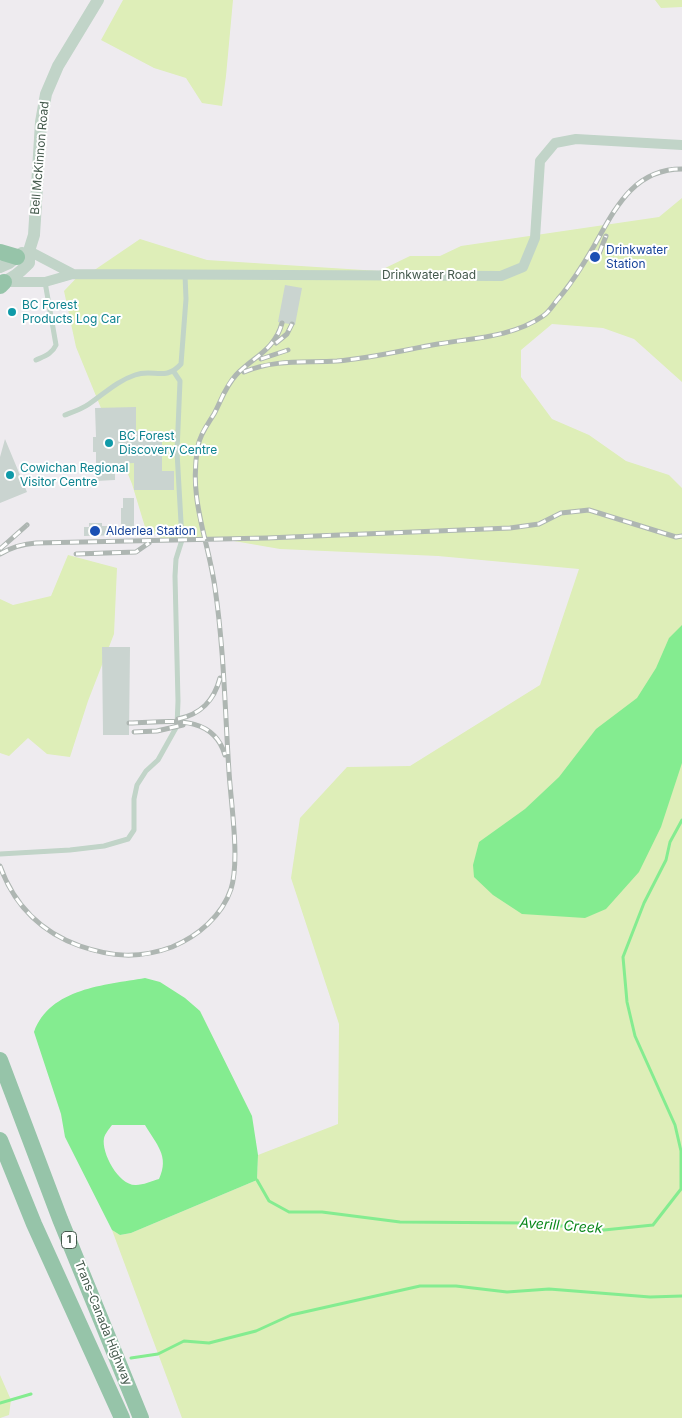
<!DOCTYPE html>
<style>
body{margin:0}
canvas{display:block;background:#eeebef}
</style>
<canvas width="682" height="1418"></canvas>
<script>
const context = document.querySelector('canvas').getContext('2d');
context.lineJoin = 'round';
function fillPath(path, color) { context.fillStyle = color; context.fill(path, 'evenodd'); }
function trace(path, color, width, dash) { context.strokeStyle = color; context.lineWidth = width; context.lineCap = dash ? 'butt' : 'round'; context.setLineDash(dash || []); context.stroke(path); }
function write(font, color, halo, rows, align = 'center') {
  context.font = font + ' Inter,sans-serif'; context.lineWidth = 4; context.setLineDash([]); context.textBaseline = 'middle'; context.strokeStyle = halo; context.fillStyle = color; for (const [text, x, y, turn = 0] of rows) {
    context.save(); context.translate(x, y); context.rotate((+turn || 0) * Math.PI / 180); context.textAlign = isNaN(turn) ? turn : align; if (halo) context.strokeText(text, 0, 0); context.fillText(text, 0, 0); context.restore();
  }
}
fillPath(new Path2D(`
 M123,0H233L226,76L222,106L202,103L186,78L154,68L101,40Z
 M655,0H682V7L661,8Z
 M682,198V382L634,339L603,328L552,324L521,350V377L552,419L589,435L626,461L669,475L682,488V1418H182L112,1230L120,1235L131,1233L257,1180L258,1155L338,1124L339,1024L291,878L300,818L347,767L410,766L540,685L579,569L438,556L280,549L228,540L165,541L145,527L132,484L76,347L64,291L83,271H93L140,239L207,260L379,271L410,256H440L461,246L659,217Z
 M68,555L117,568L114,634L88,701L70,757L47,754L28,738L9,756L0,753V599L13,605L51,596Z
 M0,1375L11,1400L9,1415L0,1418Z`), '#deeeb8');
fillPath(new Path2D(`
 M682,625V763L661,827L639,872L606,909L585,918L522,914L493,895L474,877L473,865L479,842L525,809L559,777L596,729L637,698L656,668L669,638Z
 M145,978L160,982L185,998L200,1011L252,1116L258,1155L257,1180L131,1233L120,1235L112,1230L65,1137L61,1114L34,1032C50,988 105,985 145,978ZM112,1125H145C156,1144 170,1156 159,1179C152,1181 143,1185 136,1185C119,1186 101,1153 104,1138C105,1134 109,1129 112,1125Z`), '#84ec90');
trace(new Path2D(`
 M257,1180L269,1201L289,1212H322L400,1222L530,1223L604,1230L653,1225L681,1189V1151L675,1125L635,1036L627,1002L623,957L644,903L666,860L670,842L682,820
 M131,1358L158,1354L184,1341L209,1343L256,1331L291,1315L420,1286H456L507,1292L549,1289L650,1297L682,1296
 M0,1403L31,1394`), '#84ec90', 3);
fillPath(new Path2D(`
 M285,285L302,288L295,325L278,322Z
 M136,407V431H158V439H162V471H174V490H134V463L115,464V480L96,481V452H93V437H96L95,408Z
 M5,439L27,492L0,503V457Z
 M123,498H134V529H122V535L84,536V527H89V523H102V526H121V508H123Z
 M102,647H130L129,735H103Z`), '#cad4d0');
trace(new Path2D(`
 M36,360C45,356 52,354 56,345L45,282
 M65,415C73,412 82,409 89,404C105,393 117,381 135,375C153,368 165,382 181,364L186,299L185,275
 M0,854L70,850L104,846L128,839L134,830V799L137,785L146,771L158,760L177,726L178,701L175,576L176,559L182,540L177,452L180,381L174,372`), '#c1d4c8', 5);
trace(new Path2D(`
 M29,251L73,274
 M5,282H45L73,274L501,276L523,267L535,238L540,161L555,143L576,139L682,145`), '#c1d4c8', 10);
trace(new Path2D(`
 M0,267L9,263L22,253
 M0,282C12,280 21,271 29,263V251L34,235L41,122L46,94L58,66L98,0`), '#c1d4c8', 12);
trace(new Path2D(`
 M0,252L17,257
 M0,286L4,282
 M0,1060L60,1219L141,1418
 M0,1140L34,1224L122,1418`), '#96c4a9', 16);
const rail = new Path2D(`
 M599,254L606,236
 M276,343L287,334L292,324
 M261,359L288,350
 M244,372C275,359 305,363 337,361C371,358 404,350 438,344C473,338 513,337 543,316C549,312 553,305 558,299C572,283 583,265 594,246C615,209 633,169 682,169
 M0,549L27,525
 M0,554C12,547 22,544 36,543L267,538L510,528L539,524L561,513L589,510L676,537L682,536
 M76,554L136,552L149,543
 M178,719C201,714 214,701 220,678
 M129,723C164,723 212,711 225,755
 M134,732L157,731L183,725
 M0,866C14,905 41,932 80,946C112,957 139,959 172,947C198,936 222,916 231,889C240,860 231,804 229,772C225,711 224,649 215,588C208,538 188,499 198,446C200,434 208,424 214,414C221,401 225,387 236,375C253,357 275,350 282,323`);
trace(rail, '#aeb6b2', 5);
trace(rail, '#fff', 3, [9]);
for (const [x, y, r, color] of [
 [595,257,6,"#1a4fb4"],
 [12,312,5,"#0f9aa8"],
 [109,443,5,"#0f9aa8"],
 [10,475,5,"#0f9aa8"],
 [95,531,6,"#1a4fb4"]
]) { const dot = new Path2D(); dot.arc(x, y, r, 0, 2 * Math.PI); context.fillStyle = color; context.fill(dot); trace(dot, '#fff', 2); }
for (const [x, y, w] of [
 [69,1240,15]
]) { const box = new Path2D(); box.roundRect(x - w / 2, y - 8.5, w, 17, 4); context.fillStyle = '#fff'; context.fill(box); trace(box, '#44594c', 1); }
write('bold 11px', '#44594c', null, [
 ["1",69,1240]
]);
write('12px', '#44594c', '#fff', [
 ["Bell McKinnon Road",40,158,-85],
 ["Drinkwater Road",429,275],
 ["Trans-Canada Highway",103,1323,68]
]);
write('12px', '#164399', '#fff', [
 ["Drinkwater",606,250],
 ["Station",606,264],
 ["Alderlea Station",106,531]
], 'left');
write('12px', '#0d838f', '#fff', [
 ["BC Forest",22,305],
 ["Products Log Car",22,319],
 ["BC Forest",119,436],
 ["Discovery Centre",119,450],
 ["Cowichan Regional",20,468],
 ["Visitor Centre",20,482]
], 'left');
write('italic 14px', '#0b881b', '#fff', [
 ["Averill Creek",561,1226,4]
]);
</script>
